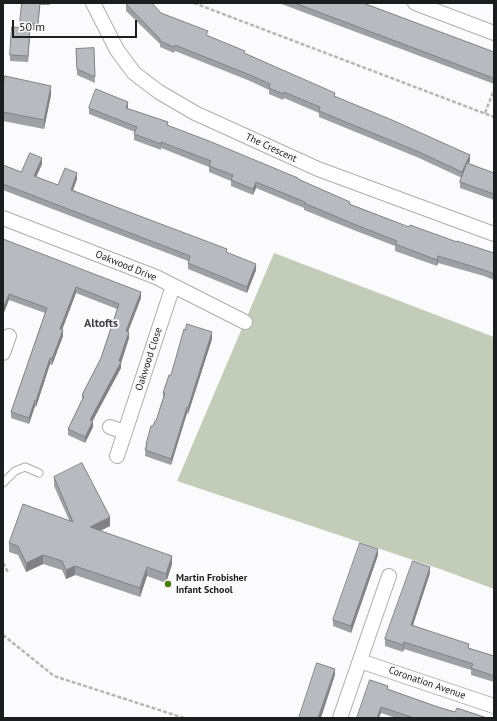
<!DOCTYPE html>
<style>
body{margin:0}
#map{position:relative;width:497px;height:721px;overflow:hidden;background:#fbfbfe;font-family:"PT Sans",sans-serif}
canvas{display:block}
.frame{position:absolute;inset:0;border:4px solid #1c1d1f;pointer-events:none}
.scale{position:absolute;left:12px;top:20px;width:125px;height:18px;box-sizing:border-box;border:2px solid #1c1d1f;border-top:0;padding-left:5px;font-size:12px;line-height:14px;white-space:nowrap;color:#1c1d1f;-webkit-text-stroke:3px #fbfbfe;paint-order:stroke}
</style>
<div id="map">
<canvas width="497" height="721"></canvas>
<div class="frame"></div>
<div class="scale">50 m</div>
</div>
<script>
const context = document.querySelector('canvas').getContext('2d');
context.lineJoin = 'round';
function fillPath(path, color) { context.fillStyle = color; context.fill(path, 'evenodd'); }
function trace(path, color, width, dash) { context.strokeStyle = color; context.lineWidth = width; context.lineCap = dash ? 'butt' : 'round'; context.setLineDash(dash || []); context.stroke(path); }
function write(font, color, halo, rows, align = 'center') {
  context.font = font + ' "PT Sans",sans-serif'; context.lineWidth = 3.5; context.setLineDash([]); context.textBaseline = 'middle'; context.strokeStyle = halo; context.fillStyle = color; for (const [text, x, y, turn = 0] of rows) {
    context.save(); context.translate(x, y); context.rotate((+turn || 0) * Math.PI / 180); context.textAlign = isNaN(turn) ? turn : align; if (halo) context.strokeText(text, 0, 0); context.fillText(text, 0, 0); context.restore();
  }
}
fillPath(new Path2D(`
 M274,253L494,337V589L440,569L177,481Z`), '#c2ccb9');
const service = new Path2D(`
 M3,483L15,471L25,467L39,473`);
const minor = new Path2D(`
 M93,3L117,50L134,73L159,92L195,113L318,169L494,234
 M415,3L494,33
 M3,218L156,277L245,322
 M3,353L9,336
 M110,427L124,432
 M117,456L173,286
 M360,661L494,706
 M340,718L389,576`);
trace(service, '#acadb3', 9);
trace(minor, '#acadb3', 16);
trace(new Path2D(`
 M194,3L494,117
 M485,113L494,90
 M3,563L8,572
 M3,635L54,676L184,718`), '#b6b6b9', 2.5, [4, 2]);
trace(service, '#fff', 7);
trace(minor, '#fff', 14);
fillPath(new Path2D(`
 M22,3H50V5H40L38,30H30L28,62L10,61V55L20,27Z
 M279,3H363L494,52V84Z
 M126,4L161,13L245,54L470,161L468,163L494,173V200L460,188V182L462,178L419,158L319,117V113L284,98L283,100L269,94V90L250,81L175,51L174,53L160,47V44L126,11Z
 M94,48L95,83L77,75L76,49Z
 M3,86L51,95L44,129L3,121Z
 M89,108L168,126L298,179L350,204L409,227L457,242L494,253V280L484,276L438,263L437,266L395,251V246L356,231L304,210V208L256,188L253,195L231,186V181L209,172V167L161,148V150L134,140V134L135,132L89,114Z
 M42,164L36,177L58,185L77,179L73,190L227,252L256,270L247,293L188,269V261L3,190V165L21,172Z
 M3,239L141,298L128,331L129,338L121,363V368L92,421L93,427L85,443L68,435V429L82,400V395L101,358L117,309L76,293L62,330L63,336L52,365L50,364L36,407L35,406L29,424L11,418V412L45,313L9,300Z
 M212,339L188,414L187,413L171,465L145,456L146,444L153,426L156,421L163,398V393L171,375Z
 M54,477L110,526L100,531L172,564L166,583L147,576L140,597L75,575L66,579L62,570L43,564L26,572L18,555L9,552V543L69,520L54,486Z
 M378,555L351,633L333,626V620Z
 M430,573L413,625L469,648L494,656V682L471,675V670L404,649L403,652L385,646V639Z
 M388,689L438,707L455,712L487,718H396L381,713L357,718Z`), '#9fa0a5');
fillPath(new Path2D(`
 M30,28V34L28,62V56Z
 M51,86V95L44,129V120Z
 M128,102V108L126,114V108Z
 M470,155V161L462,178V172Z
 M42,158V164L34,182V176Z
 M77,173V179L71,196V190Z
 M256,182V188L253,195V189Z
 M438,256V263L437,266V260Z
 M256,264V270L247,293V287Z
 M76,287V293L60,335V329Z
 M141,292V298L126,337V331Z
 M9,294V300L3,315V309Z
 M63,330V336L52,365V359Z
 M129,332V338L121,363V368L90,426V420L119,361Z
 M212,332V339L188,414V408Z
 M50,358V364L36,407V401Z
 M35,400V406L29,424V418Z
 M187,407V413L171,465V459Z
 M93,421V427L85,443V437Z
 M110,517V526L90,536V527Z
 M378,549V555L351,633V626Z
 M43,555V564L26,572V563Z
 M172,556V564L166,583V574Z
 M75,566V575L66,579V570Z
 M147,567V576L140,597V588Z
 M430,567V573L411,631V625Z
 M404,642V649L403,652V645Z
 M335,669V675L321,718H318Z
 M381,707V713L379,718H377Z`), '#828286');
const building = new Path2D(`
 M22,3H40L38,24L20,23Z
 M128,3H152L161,13L208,31L206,35L245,51L244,53L335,93L334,96L392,120L470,155L462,172L419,152L319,111L320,107L284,92L283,94L269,88L270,84L250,75L175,45L174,47L160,41V39L126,4Z
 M295,3H363L494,52V78Z
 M12,27L30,28L28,56L10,55Z
 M94,48L95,77L77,69L76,49Z
 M5,76L51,86L44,120L3,112V86Z
 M96,89L128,102L126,108L168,122L167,125L209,141L298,178V179L350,202L349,204L409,227L410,225L457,242V241L494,253V274L484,270L438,256L437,260L395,244L397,241L356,225L304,203L305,202L256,182L253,189L231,180L233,175L209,166L211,161L161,142V144L134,134L137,127L89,108Z
 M30,153L42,158L34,176L58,185L65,168L77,173L71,190L227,249L226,252L256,264L247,287L188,263L190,256L3,184V165L21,172Z
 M467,163L494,173V194L460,182Z
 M3,239L141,292L126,331L129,332L119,361L121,362L90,420L93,421L85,437L68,429L84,396L82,395L101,358L119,304L76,287L60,329L63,330L52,359L50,358L36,401L35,400L29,418L11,412L47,308L9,294L3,309Z
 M187,324L212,332L188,408L187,407L171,459L145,450L147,444H146L151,426H153L155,421H156L165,393H163L169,375H171L184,329L185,330Z
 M82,463L110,517L90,527L172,556L166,574L147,567L140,588L75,566L66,570L62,561L43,555L26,563L18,546L9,543L23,504L73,522L54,477Z
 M360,543L378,549L351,626L333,620Z
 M413,561L430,567L411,625L469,644L468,648L494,656V676L471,668L473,664L404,642L403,645L385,639Z
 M317,663L335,669L318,718H299Z
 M370,680L388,686L387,689L438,707L455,712L457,708L487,718H414L381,707L377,718H357Z`);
fillPath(building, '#b9bac0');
trace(building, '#828286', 1);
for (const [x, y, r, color] of [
 [168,584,4,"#4e7c00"]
]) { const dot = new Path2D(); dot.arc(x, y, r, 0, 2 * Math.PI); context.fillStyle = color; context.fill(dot); trace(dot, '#fbfbfe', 1.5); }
write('10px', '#1c1d1f', '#fbfbfe', [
 ["The Crescent",271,148,25],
 ["Oakwood Drive",126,266,22],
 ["Oakwood Close",149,359,-72],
 ["Coronation Avenue",427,683,19]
]);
write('bold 10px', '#1c1d1f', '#fbfbfe', [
 ["Martin Frobisher",176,578],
 ["Infant School",176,590]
], 'left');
write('bold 12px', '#3e3f45', '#fbfbfe', [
 ["Altofts",101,324]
]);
</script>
